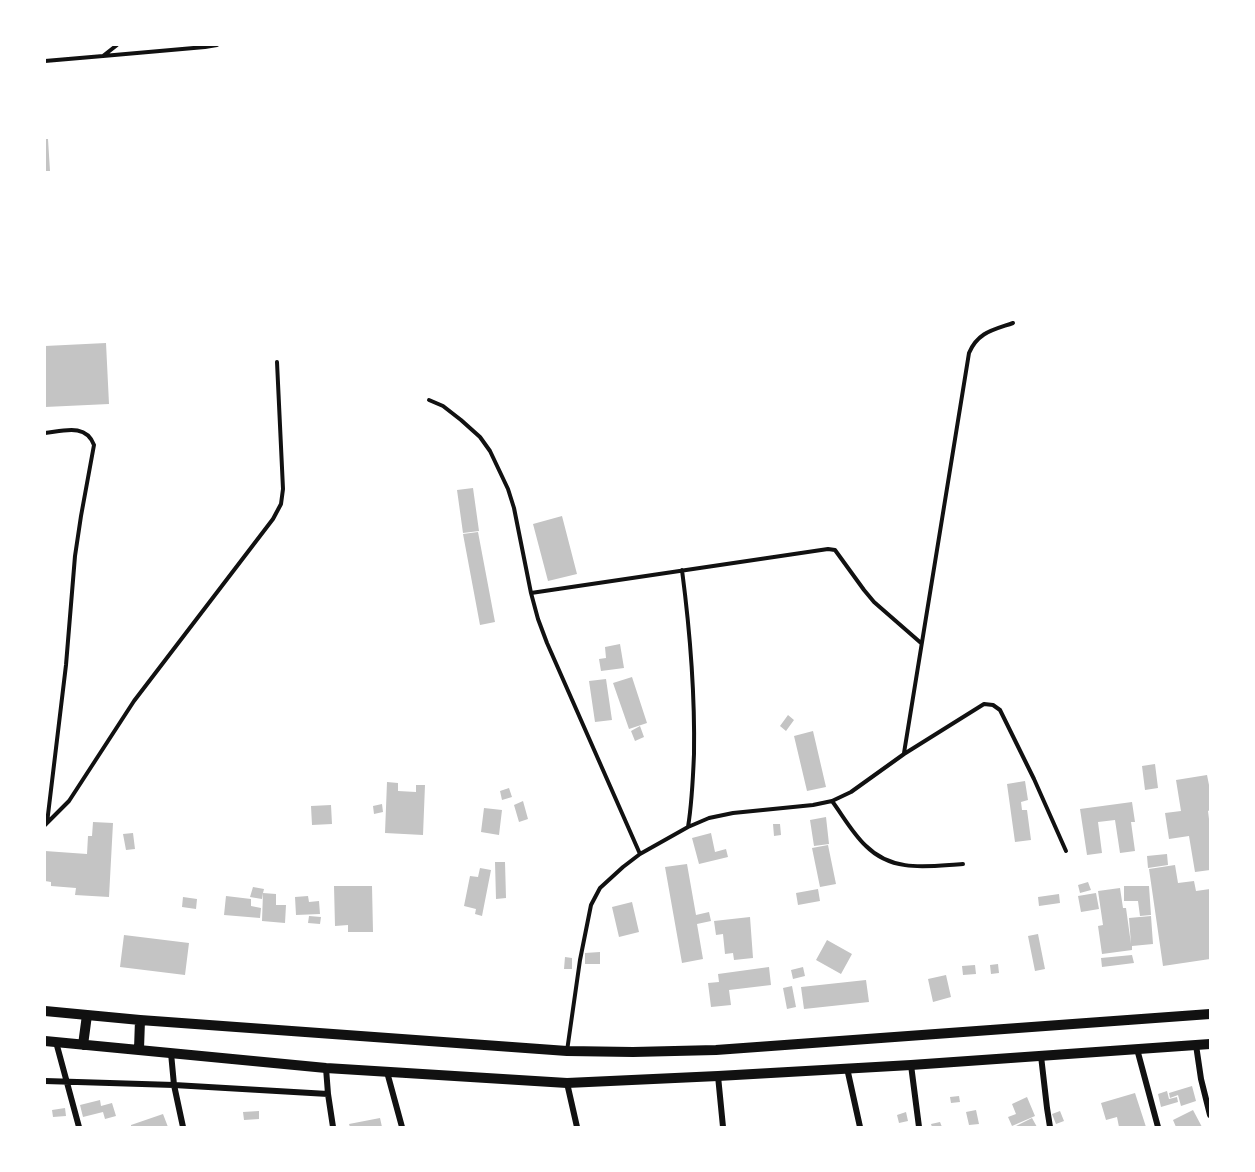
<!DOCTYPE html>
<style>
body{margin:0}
#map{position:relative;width:1255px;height:1172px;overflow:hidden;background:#fff;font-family:Overpass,sans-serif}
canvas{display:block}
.frame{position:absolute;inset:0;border:46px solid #fff;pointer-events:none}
</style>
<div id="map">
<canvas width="1255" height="1172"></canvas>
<div class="frame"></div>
</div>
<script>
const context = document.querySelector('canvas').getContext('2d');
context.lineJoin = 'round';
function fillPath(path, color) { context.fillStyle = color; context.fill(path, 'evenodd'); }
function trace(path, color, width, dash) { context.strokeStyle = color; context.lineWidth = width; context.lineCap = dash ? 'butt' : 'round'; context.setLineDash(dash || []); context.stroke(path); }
fillPath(new Path2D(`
 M45,139H48L50,171H45Z
 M106,343L109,404L45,407V346Z
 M473,488L479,531L463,533L457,490Z
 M562,516L577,574L548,581L533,524Z
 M478,532L495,622L480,625L463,534Z
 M620,644L624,668L601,671L599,659L606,658L605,647Z
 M632,677L647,723L629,729L613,683Z
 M606,679L612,720L595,722L589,681Z
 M788,715L794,720L786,731L780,726Z
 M640,726L644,737L635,741L631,731Z
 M813,731L826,787L807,791L794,736Z
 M1155,764L1158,788L1145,790L1142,766Z
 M1207,775L1210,790V810L1208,811L1210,827V870L1195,872L1189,836L1169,839L1165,813L1181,811L1176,780Z
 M1025,781L1028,800L1021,802L1022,810H1027L1031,840L1015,842L1007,784Z
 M387,782L398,783V791L416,792V785H425L423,835L385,833Z
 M509,788L512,797L502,800L500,791Z
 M523,801L528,819L519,822L514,805Z
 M1132,802L1135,822H1131L1135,851L1120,853L1115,820L1098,822L1102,853L1087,855L1080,809Z
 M382,804L383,812L374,814L373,806Z
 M331,805L332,824L312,825L311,806Z
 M484,808L502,810L499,835L481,832Z
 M826,817L829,844L814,846L810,820Z
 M93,822L113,823L109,897L75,895L76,888L51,886V882L45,881V851L87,854L88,836H92Z
 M773,824H780L781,835L774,836Z
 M133,833L135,849L126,850L123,834Z
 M711,833L715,852L726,849L728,857L699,864L692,838Z
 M828,845L836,884L820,887L812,848Z
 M1167,854L1168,865L1148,868L1147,856Z
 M495,862H505L506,898L496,899Z
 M687,864L696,915L709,912L711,921L697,924L703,959L682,963L665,867Z
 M1175,865L1178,883L1194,881L1196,891L1210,889V959L1163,966L1149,869Z
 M480,868L491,870L482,916L475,914L476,909L464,906L470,876L478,877Z
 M1088,882L1091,890L1080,893L1078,885Z
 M334,886H372L373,932H348V925L335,926Z
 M1124,886H1149L1151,915L1140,916L1138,901H1124Z
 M253,887L264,889L263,893L276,894V905H286L285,923L262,921L263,893L262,899L250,897Z
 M1120,888L1123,908H1126L1131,944L1129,918L1151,916L1153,944L1132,946V950L1102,954L1098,926L1103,925L1098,891Z
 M818,889L820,901L798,905L796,893Z
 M1096,893L1099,909L1081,912L1078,896Z
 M1059,894L1060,903L1039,906L1038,897Z
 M226,896L251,899V906L261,908L260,918L224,915Z
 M308,896L309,902L319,901L320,914L296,915L295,897Z
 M183,897L197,899L196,909L182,907Z
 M632,902L639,932L619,937L612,907Z
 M309,916L321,917L320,924L308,923Z
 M750,917L753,958L734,960L733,953L725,954L723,934L716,935L714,921Z
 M1038,934L1045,969L1035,971L1028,936Z
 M124,935L189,943L185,975L120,967Z
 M827,940L852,954L841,974L816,960Z
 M600,952V964H585V953Z
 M1132,955L1134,963L1102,967L1101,958Z
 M565,957L572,958V969H564Z
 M998,964L999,973L991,974L990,965Z
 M975,965L976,974L963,975L962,966Z
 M769,967L771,985L729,990L731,1005L711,1007L708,983L719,982L718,974Z
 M803,967L805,976L793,979L791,970Z
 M946,975L951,997L933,1002L928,979Z
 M866,980L869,1002L804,1009L801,987Z
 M792,986L796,1007L787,1009L783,988Z
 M1192,1086L1196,1101L1181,1106L1178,1095L1170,1098L1169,1093Z
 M1167,1091L1169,1099L1177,1097L1178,1102L1161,1107L1158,1094Z
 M1135,1093L1146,1127H1119L1117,1117L1106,1120L1101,1103Z
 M959,1096L960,1102L951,1103L950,1097Z
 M1027,1097L1035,1116L1012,1126L1008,1117L1016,1114L1012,1104Z
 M100,1100L101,1106L112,1103L116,1116L105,1119L103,1112L83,1117L80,1105Z
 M65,1108L66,1116L53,1117L52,1110Z
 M976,1110L979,1124L969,1125L966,1112Z
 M1193,1110L1202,1127H1176L1173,1120Z
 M259,1111V1119L244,1120L243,1112Z
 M1060,1111L1064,1121L1056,1124L1052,1114Z
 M906,1112L908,1121L899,1123L897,1115Z
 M163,1114L168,1127H131V1125Z
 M380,1118L382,1127H350L349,1124Z
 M1032,1118L1037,1127H1014Z
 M940,1122L942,1127H932L931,1124Z`), '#c4c4c4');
trace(new Path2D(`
 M103,56L205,47L217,45
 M45,61L103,56L117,45
 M429,400L443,406L461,420L480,437L490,451L508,489L514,508L531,593L538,619L547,643L640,854
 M45,433C63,431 86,423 94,445L81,516L75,556L66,665L47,823
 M682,570C690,631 695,692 694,754C693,779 692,803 688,827
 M531,593L828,549L835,550L864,590L874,602L921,643
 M904,753L969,353C978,332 993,330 1013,323
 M832,801C843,816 853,834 866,846C893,873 928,866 963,864
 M45,825L69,801L134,701L273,519L281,504L283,489L277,362
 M567,1051L580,960L591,905L600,888L623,867L640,854L688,827L709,818L733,813L813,805L832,801L851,792L904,754L984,704L993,705L1000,710L1034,779L1066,851`), '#111', 4);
trace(new Path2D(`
 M56,1042L79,1127
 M1196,1045L1201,1079L1210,1115
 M1137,1049L1158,1127
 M171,1053L174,1085L183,1127
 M1041,1056L1047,1108L1050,1127
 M911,1065L919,1127
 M326,1068L328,1094L333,1127
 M847,1068L860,1127
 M387,1072L402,1127
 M718,1076L723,1127
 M45,1081L174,1085L328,1094
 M567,1083L577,1127`), '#111', 6);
trace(new Path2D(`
 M45,1011L140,1020L567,1051L633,1052L716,1050L1210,1014
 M45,1041L326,1068L567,1083L718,1076L911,1065L1210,1044
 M83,1045L87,1015
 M139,1049L140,1020`), '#111', 10);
</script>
